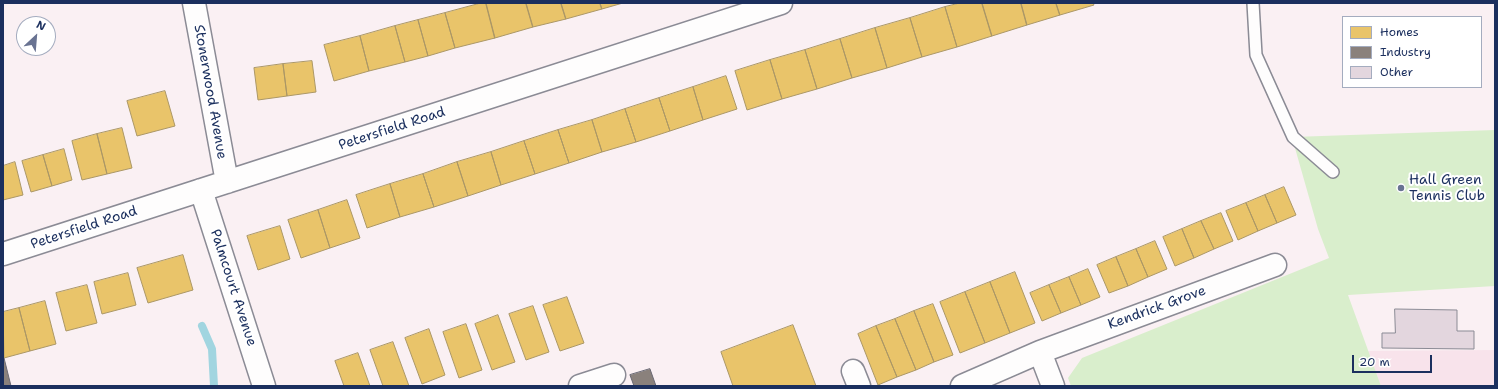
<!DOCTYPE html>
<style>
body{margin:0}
#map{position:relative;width:1498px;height:389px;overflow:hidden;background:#faf0f3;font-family:"Shantell Sans",sans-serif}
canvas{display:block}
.frame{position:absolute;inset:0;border:4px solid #1b2f5e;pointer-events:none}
.legend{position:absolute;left:1342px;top:16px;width:140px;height:72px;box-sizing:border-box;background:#fff;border:1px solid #a4acbf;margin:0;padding:5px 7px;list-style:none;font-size:12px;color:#1b2f5e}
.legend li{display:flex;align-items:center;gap:8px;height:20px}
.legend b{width:20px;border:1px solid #a4acbf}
.north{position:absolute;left:16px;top:16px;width:40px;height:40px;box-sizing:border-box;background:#fff;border:1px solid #a4acbf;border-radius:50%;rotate:26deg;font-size:11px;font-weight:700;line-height:16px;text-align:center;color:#1b2f5e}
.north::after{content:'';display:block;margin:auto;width:14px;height:18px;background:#697392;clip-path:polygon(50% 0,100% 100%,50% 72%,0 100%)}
.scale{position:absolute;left:1352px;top:355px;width:80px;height:18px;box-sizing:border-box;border:2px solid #1b2f5e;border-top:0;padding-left:5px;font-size:12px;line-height:14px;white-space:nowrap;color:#1b2f5e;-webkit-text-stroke:3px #fff;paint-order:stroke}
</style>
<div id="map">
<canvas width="1498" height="389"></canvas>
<div class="frame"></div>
<ul class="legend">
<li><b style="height:11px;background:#e9c46a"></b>Homes</li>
<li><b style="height:11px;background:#8a817c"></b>Industry</li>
<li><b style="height:11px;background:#e3d6de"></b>Other</li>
</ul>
<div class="north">N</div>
<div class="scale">20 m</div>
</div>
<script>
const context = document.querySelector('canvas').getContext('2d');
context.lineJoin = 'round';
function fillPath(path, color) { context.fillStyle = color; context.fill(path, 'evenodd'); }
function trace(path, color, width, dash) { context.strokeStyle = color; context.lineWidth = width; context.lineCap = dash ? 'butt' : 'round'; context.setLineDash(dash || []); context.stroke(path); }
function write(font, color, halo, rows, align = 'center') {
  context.font = font + ' "Shantell Sans",sans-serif'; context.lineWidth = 4; context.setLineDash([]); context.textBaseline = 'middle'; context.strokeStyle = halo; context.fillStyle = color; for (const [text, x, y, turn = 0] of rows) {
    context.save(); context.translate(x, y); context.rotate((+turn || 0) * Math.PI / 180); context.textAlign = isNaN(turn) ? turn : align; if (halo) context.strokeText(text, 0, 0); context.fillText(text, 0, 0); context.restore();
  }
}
fillPath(new Path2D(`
 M1495,350V386H1381L1368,351Z`), '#f8e3eb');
fillPath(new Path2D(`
 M1495,130V286L1348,295L1381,386H1071L1068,378L1082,358L1329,258L1318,229L1295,148L1293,137Z`), '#d9eecc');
const homes = new Path2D(`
 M481,3H486L495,38L455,48L445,13Z
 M486,3H526L533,27L495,38Z
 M526,3H561L566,19L533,27Z
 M561,3H600L602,9L566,19Z
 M600,3H623L602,9Z
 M960,3H982L992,36L957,47L945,7Z
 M982,3H1021L1027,25L992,36Z
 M1021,3H1056L1060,15L1027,25Z
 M1056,3H1093L1094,5L1060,15Z
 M945,7L957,47L922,57L910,18Z
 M445,13L455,48L428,56L418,20Z
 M910,18L922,57L887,68L875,28Z
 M418,20L428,56L405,62L395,26Z
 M395,26L405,62L369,71L360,36Z
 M875,28L887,68L852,78L840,39Z
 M360,36L369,71L334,81L324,45Z
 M840,39L852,78L817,89L805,50Z
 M805,50L817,89L782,99L770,60Z
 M770,60L782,99L747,110L735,71Z
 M312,61L316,92L287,96L283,64Z
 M283,64L287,96L258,100L254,68Z
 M726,76L737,109L703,120L693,87Z
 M693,87L703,120L670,131L659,98Z
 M165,91L175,126L137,136L127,101Z
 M659,98L670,131L636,142L625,109Z
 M625,109L636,142L602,152L592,120Z
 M592,120L602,152L569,163L558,130Z
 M122,128L132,168L107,174L97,134Z
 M558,130L569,163L535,174L524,141Z
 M97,134L107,174L82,180L72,141Z
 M524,141L535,174L501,185L491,152Z
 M64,149L72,180L52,186L43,155Z
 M491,152L501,185L468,196L457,162Z
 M43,155L52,186L31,192L22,161Z
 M15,162L23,195L3,200V166Z
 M457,162L468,196L434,207L423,174Z
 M423,174L434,207L400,217L390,184Z
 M390,184L400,217L367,228L356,195Z
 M1284,187L1296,215L1277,223L1265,195Z
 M1265,195L1277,223L1258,231L1246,203Z
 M347,200L360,238L330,248L318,210Z
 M1246,203L1258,231L1238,240L1226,211Z
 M318,210L330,248L301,258L288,220Z
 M1221,213L1233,241L1214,249L1201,221Z
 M1201,221L1214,249L1194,258L1182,229Z
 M280,226L290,259L258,270L247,236Z
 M1182,229L1194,258L1175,266L1163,237Z
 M1155,241L1167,269L1148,277L1136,249Z
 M1136,249L1148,277L1128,286L1116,257Z
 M183,255L193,290L148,303L137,268Z
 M1116,257L1128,286L1109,293L1097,265Z
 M1088,269L1100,297L1081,305L1069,277Z
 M1015,272L1035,323L1010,333L990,282Z
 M128,273L136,305L102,314L94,282Z
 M1069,277L1081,305L1061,313L1049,285Z
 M990,282L1010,333L985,343L965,292Z
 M87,285L97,323L66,331L56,293Z
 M1049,285L1061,313L1042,321L1030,293Z
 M965,292L985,343L960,353L940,302Z
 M567,297L584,343L560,351L543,305Z
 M45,301L56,344L30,351L19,308Z
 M933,304L953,355L934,362L914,311Z
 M533,306L549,352L526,360L509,314Z
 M19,308L30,351L4,358L3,312Z
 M914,311L934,362L916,370L895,319Z
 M498,315L515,362L492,370L475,324Z
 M895,319L916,370L897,377L876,326Z
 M466,324L482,370L459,378L443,332Z
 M793,325L816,386H733L721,352Z
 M876,326L897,377L878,385L858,334Z
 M429,329L445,375L422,384L405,338Z
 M393,342L409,386H383L370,350Z
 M358,353L370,386H344L335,361Z`);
fillPath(homes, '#e9c46a');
trace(homes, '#ab9766', 1);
const industry = new Path2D(`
 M3,358H4L11,386H3Z
 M650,369L656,386H634L630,375Z`);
fillPath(industry, '#8a817c');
trace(industry, '#696873', 1);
trace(new Path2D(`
 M202,326L212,349L214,386`), '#a1d5e0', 8);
const building = new Path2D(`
 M1395,309L1457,310V331H1474V349L1382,348V333H1395Z`);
fillPath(building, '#e3d6de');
trace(building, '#8b8b95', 1);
const lane = new Path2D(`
 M1253,3L1256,55L1293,137L1333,172`);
const street = new Path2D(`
 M194,3L227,182
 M201,190L264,386
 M3,254L781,3
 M853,371L859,386
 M580,386L614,375
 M962,386L1040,352
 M1053,386L1040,352L1275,265`);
trace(lane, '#8b8b95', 14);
trace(street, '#8b8b95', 25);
trace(lane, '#fefdfd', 11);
trace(street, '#fefdfd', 22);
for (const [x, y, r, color] of [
 [1401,188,4,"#697392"]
]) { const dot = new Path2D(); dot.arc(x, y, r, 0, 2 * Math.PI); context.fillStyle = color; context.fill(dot); trace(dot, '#fff', 1.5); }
write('14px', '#1b2f5e', '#fff', [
 ["Stonerwood Avenue",210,92,80],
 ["Petersfield Road",392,129,-18],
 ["Petersfield Road",84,228,-18],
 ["Palmcourt Avenue",233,288,72],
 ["Kendrick Grove",1157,308,-20]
]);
write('14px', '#1b2f5e', '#fff', [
 ["Hall Green",1409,180],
 ["Tennis Club",1409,196]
], 'left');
</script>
